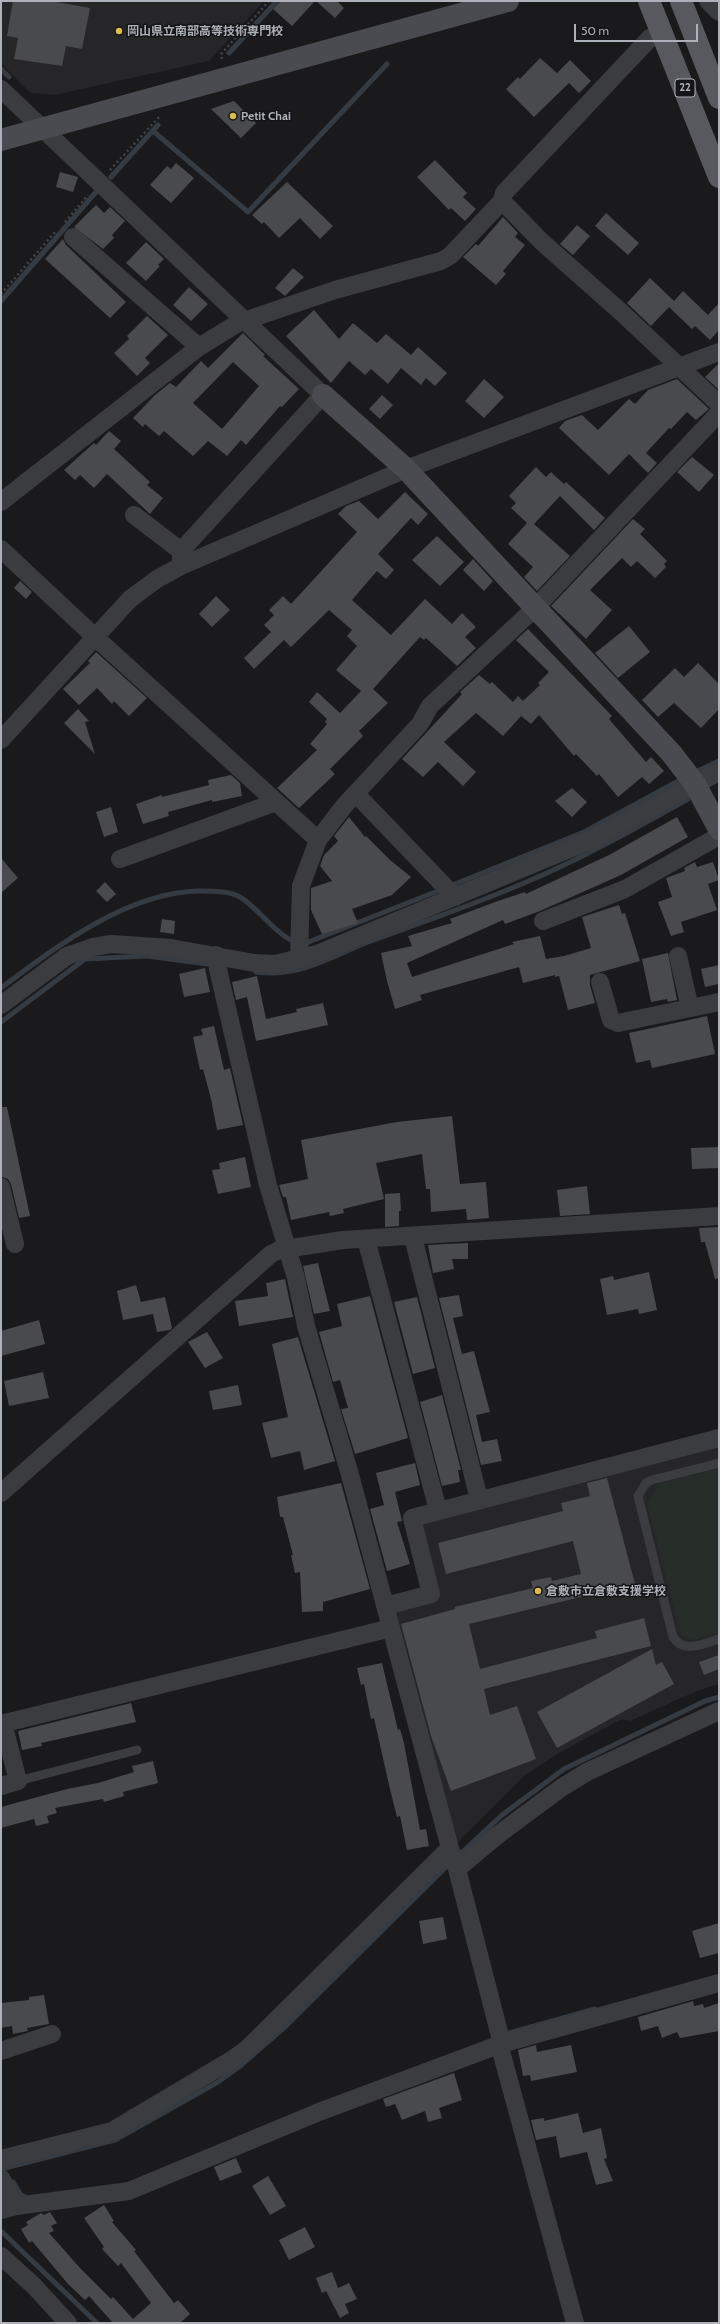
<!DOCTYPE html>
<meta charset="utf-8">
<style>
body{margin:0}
#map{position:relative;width:720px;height:2324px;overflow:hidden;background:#1a1a1c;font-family:Cabin,sans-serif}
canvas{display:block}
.frame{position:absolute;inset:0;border:2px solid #aeb1ba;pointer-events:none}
.scale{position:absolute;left:574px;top:24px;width:124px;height:18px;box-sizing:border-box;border:2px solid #aeb1ba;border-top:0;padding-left:5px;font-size:12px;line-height:14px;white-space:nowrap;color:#aeb1ba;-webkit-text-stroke:3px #151517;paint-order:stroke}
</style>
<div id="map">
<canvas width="720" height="2324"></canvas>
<div class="frame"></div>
<div class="scale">50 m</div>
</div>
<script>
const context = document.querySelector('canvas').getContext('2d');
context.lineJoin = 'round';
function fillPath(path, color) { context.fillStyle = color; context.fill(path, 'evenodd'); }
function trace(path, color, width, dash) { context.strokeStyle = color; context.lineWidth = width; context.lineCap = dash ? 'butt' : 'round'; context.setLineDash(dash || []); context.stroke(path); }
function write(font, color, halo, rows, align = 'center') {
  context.font = font + ' Cabin,"Noto Sans JP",sans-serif'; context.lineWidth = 3; context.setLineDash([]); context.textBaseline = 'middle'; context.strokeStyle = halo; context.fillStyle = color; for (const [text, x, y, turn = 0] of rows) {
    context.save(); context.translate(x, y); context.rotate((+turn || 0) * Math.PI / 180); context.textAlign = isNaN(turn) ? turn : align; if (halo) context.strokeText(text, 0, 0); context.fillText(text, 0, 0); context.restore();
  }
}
fillPath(new Path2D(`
 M1,1H264L209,61L54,95L31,93L1,64Z
 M719,1444V1684L697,1691L630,1721L622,1719L559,1753L525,1775L459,1841L456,1840L391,1610L437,1597L418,1522Z`), '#262629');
fillPath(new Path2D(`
 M719,1468V1633L692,1640L681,1635L647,1503L659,1484Z`), '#262d28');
trace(new Path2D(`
 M229,53L277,1
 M1,69L9,77
 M153,131L248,212L387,64
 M111,177L158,125
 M1,301L96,192
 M693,773L719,761
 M450,886L584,832L684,778
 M256,972C299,978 330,957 368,942C420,923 473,905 524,883C581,859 634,829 688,799
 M1,988C57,946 129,891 201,891C213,891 229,891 240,897C257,907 274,932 291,940C295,942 301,942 306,943L443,889
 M1,1022L85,959L147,956L215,965
 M457,1857L502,1815L564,1769L705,1701L719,1697
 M502,2035L595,2009
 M1,2169L115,2140L218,2082L240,2066L286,2026L451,1862
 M13,2182L21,2195L28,2199
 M1,2231L97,2323`), '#353b43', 5);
fillPath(new Path2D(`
 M13,1H51L90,8L82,49L66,46L62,66L14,59L18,38L7,36Z
 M281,1H315L292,26L273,9Z
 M316,1H337L344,8L335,18Z
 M540,58L557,73L570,60L591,81L579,93L569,83L534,117L506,89L518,77L520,79Z
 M234,101L256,123L241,138L211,109Z
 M435,160L467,193L463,197L476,209L465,221L451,208L449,210L417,177Z
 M176,163L194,178L171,203L150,185L167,166L171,169Z
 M60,172L78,177L73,192L56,187Z
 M287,182L333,226L320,239L300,218L279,238L264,222L262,224L252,215Z
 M96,205L104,213L110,207L125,221L112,235L114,238L103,249L74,227Z
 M606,213L639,243L628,255L595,226Z
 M503,217L518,233L515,237L525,245L503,271L506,274L496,285L463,257L476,244L478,246Z
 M577,225L590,236L573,255L560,244Z
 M63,239L66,245L126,302L110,318L45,259Z
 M146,242L164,259L158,265L160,266L146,281L126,263Z
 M293,268L304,277L285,296L275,288Z
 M650,278L674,301L683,291L708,315L719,303V330L710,340L695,326L692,329L669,307L651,326L627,303Z
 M189,287L208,304L191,321L173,305Z
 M314,310L339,339L353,323L377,343L386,334L411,355L418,347L447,373L435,386L426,378L421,385L401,368L388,384L371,369L365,375L349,361L331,383L286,336Z
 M147,316L168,335L145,358L150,363L137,376L114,353L129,339L127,336Z
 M243,333L265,355L263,356L299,389L282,407L280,406L246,445L241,440L227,456L208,441L193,456L164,431L159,436L145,424L143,427L133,418L155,395L170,383L176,387L201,361L208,368ZM233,362L259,386L222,429L193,403Z
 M719,363V390L705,377Z
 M484,379L504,397L484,418L465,401Z
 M677,379L709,409L696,420L687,412L671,429L669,428L646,453L657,463L648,473L629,454L609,475L559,428L565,421L582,415L598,430L629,399L635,404L648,390Z
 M382,395L393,405L380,419L369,409Z
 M109,431L121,441L114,449L150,482L147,485L163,498L150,514L107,474L94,488L80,475L75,480L64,470L94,443L96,445Z
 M692,457L714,475L699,492L677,472Z
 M536,467L546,477L551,472L564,484L566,482L605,518L594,530L560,496L534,524L570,556L537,591L524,577L533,567L508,544L527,523L511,508L516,503L509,496Z
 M405,492L428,514L418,525L411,518L378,554L394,570L386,579L377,571L352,600L391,635L425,599L452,624L462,613L476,627L465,637L476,648L457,666L426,638L424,640L420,637L373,689L388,703L359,731L363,736L330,769L335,774L299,808L277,788L317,750L310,744L327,724L325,722L327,719L309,702L317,692L340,713L361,691L336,670L357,646L347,636L352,630L329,610L291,647L284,640L254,669L244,658L271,632L264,625L274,615L269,610L283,596L291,604L357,532L338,514L346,506L359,501L378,519Z
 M633,519L645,529L640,534L667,561L664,564L666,567L655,578L637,561L631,567L622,558L590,590L612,610L586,639L551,606Z
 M437,536L464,562L440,586L412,560Z
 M473,559L493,581L484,591L463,570Z
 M20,581L32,592L26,599L14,588Z
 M216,596L230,610L212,627L199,614Z
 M629,626L650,652L618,678L595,653Z
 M528,629L612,716L609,719L646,762L651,757L664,771L649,784L642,777L618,797L599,774L597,776L576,754L574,756L539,715L531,724L521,716L503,736L476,713L444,742L476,772L463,786L438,762L423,777L402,759L462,694L460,692L479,675L490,684L492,682L513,702L518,696L523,701L540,685L538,683L549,672L516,640Z
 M96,652L147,698L129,716L114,701L112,704L97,688L79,705L63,689L90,663L88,661Z
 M698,663L719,684V709L701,728L674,703L658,717L642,700L675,668L684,677Z
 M78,709L89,721L85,722L95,754L64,723Z
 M231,775L240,783L242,796L212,802V800L168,812L169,816L143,824L136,804L162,795V797L209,785L208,780Z
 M572,788L587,802L572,817L555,801Z
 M111,807L118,832L104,837L96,812Z
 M349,817L365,837L366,836L390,860L411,877L392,895L352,909L358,923L322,934L311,910V888L332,881L320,866L324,855L338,841L334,836Z
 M677,817L688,837L621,875L540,911L505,924L503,920L407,963L412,977L514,944L512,942L540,936L546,959L564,956L591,948L582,917L619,905L622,914L625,913L640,961L590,975V985L595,1003L568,1010L559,976L555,977V975L523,983L519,967L420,995L422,1000L395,1009L387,981L381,953L412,946L408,936L452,923L450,919L495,902L525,892L526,894L609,855Z
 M1,858L18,878L1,893Z
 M695,862L697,867L713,862L719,880L708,884L717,910L681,922L684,932L671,936L658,902L672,897L666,878L685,871L684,868Z
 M105,882L116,894L107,902L96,891Z
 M162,919L175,921L174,934L160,932Z
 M668,953L677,1000L668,1002L667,999L651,1002L642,959Z
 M719,965V984L705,987L701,969Z
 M205,968L210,992L184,997L179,974Z
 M257,976L266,1019L297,1012L296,1009L323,1003L328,1025L256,1041L247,997L236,1000L232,982Z
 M707,1016L715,1054L652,1068L650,1060L636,1063L629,1033Z
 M214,1026L224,1070L230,1068L243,1125L217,1130L211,1099L203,1069L200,1070L193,1037L203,1035L201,1029Z
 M1,1107H7L30,1216L19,1218L11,1184L8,1179L2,1177Z
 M452,1116L460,1184L486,1182L489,1218L467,1220L466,1209L431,1212L430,1189H426L422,1154L376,1163L384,1199L343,1209L344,1213L330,1216L329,1212L291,1220L286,1197H283L279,1185L308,1179L301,1140L397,1122Z
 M719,1147V1168L692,1169L691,1148Z
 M245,1157L251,1187L218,1194L212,1170L220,1169L219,1163Z
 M587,1186L590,1214L560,1216L557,1190Z
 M400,1193L401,1211H399V1226L385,1227V1194Z
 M719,1227V1278L715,1279L705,1242H701L699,1228Z
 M468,1243V1259H452L454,1269L433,1273L428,1245Z
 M318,1263L330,1311L314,1314L303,1266Z
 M649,1272L657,1310L639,1314L638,1309L607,1315L600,1279L613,1276L614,1280Z
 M285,1279L293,1317L239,1326L235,1301L268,1296L266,1283Z
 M136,1285L141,1302L165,1297L172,1328L170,1330L157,1332L153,1314L123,1320L117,1291Z
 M459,1295L463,1316L453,1318L462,1354L474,1351L490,1412L476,1415L482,1442L497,1439L502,1461L481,1465L439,1298Z
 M370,1296L408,1438L355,1454L341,1409L348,1408L340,1380L333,1382L319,1332L342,1326L337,1304Z
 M417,1297L435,1368L413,1374L394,1302Z
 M39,1320L45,1344L1,1356V1331Z
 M207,1332L223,1358L205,1368L188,1342Z
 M298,1337L335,1461L304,1470L300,1451L271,1458L262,1423L288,1417L272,1344Z
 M43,1372L49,1398L9,1406L4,1381Z
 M238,1385L242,1405L213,1410L209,1391Z
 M442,1395L461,1470H458L460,1482L442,1486L420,1402Z
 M415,1463L420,1485L395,1492L402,1521L397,1522L410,1564L387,1571L370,1509L384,1505L376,1473Z
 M607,1478L635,1584L469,1624L480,1669L597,1638L595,1631L644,1618L651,1646L484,1689L490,1715L517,1706L536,1759L451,1791L431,1736L401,1624L455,1609V1607L533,1588L531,1581L551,1577L552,1581L581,1574L573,1541L446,1574L438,1543L563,1511L561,1503L590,1496L587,1483Z
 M341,1483L370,1589L323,1602V1611L302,1612L300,1572L295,1573L291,1555H293L283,1517H280L277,1497Z
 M652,1649L656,1665L662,1662L674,1684L557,1748L537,1712Z
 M719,1655V1669L704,1675L699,1662Z
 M382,1663L398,1730L400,1729L404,1743L420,1830L426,1829L429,1846L407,1850L400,1816L397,1817L389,1785L374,1718L371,1719L364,1684L361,1685L357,1668Z
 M131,1703L136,1722L41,1743L42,1746L22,1750L18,1731Z
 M153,1761L158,1783L123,1792L124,1796L104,1802L103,1799L55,1808L57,1813L47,1816L49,1823L36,1826L34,1819L1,1828V1807L67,1789L98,1783L134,1772L132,1766Z
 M443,1917L447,1939L423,1944L419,1921Z
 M719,1923V1953L700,1958L692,1931Z
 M44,1995L49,2024L27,2028L28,2031L13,2034L12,2026L1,2028V2003L29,2000V1997Z
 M693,2001L694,2006L703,2004L704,2008L719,2003V2031L680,2038L677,2032L662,2038L658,2026L641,2031L638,2017Z
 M536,2045L537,2052L571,2045L577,2072L531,2081L530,2075L523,2076L518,2050Z
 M454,2073L462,2100L439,2108L442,2118L428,2122L425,2111L402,2120L395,2104L386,2107L383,2099Z
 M578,2113L583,2133L601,2128L607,2158L604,2159L613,2181L596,2185L587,2152L560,2158L556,2136L536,2140L531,2120L544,2118V2121Z
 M236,2158L242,2172L220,2181L214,2167Z
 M268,2176L286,2206L270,2215L252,2186Z
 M104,2205L114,2221L112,2222L136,2250L134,2251L174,2303L178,2300L190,2314L180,2323H113L89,2296L85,2300L68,2284L32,2241L29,2243L21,2229L28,2225L26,2222L41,2213L44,2215L50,2212L57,2223L51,2226L54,2231L49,2233L80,2268L111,2299L113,2297L133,2319L151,2303L121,2263L118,2266L102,2249L104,2247L84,2218Z
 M305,2227L315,2247L289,2260L279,2240Z
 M332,2272L338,2288L349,2283L357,2299L345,2304L349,2313L340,2318L326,2291L322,2293L316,2278Z`), '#494a4e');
trace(new Path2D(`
 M222,59L221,54L269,1
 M110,170L159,117
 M65,222L88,195
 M1,294L56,231`), '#414347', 2.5, [2, 3]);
trace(new Path2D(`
 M719,1463L652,1480L646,1483L638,1496L673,1637C684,1654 703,1644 719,1639
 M18,1781L137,1750`), '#3b3c40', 9);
trace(new Path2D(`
 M708,1L719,12
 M1,89L323,395L181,551V566
 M502,201L542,242L621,312L719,404
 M73,237L199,347
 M1,502L199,347L238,323L335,290L441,261L450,256L502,201L504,193L650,38L663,33
 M134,515L181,551
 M1,549L95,637L318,840
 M1,740L130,599L157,579L181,566L406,469L719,352
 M356,794L455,897
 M120,859L276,802
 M543,921L625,889L719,836
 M216,955L218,969L268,1185L296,1278L306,1326L349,1471L450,1848L457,1869L501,2040V2051L575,2323
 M678,956L690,1008
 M299,959L301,886L318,840L344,806L420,724L430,706L535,608L719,413
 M600,982L611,1020L618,1023L719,1002
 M1,1005L67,956L93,947L111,944L171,948L254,963L275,964L317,954L591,840L719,772
 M1,1187L15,1244
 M413,1237L479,1499
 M366,1239L438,1510
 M1,1493L271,1254L279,1250L343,1240L719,1216
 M386,1606L431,1594L412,1518L719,1438
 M1,1724L391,1628
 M1,1786L18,1781L3,1723
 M457,1869L499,1834L561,1788L587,1772L719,1711
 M1,2051L52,2034
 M1,2159L112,2131L233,2059L248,2048L450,1848
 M1,2178L16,2206
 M1,2210L16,2206L129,2191L319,2112L501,2044L719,1983
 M1,2256L34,2286L68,2323`), '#3b3c40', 18);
trace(new Path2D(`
 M1,140L508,1
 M323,395L406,469L672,754L695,784L719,829`), '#4a4b50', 22);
trace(new Path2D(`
 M649,1L719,177
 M681,1L719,98`), '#58595f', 22);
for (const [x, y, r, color] of [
 [119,31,4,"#ddba50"],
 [233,116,4,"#ddba50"],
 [538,1591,4,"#ddba50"]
]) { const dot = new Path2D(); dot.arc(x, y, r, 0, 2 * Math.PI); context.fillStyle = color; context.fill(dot); trace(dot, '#151517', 1.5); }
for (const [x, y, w] of [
 [685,88,20]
]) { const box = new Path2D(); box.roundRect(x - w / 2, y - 9, w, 18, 3); context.fillStyle = '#151517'; context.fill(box); trace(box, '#aeb1ba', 1); }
write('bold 11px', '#aeb1ba', null, [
 ["22",685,88]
]);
write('bold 12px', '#aeb1ba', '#151517', [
 ["岡山県立南部高等技術専門校",127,31],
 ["Petit Chai",241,116],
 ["倉敷市立倉敷支援学校",546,1591]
], 'left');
</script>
